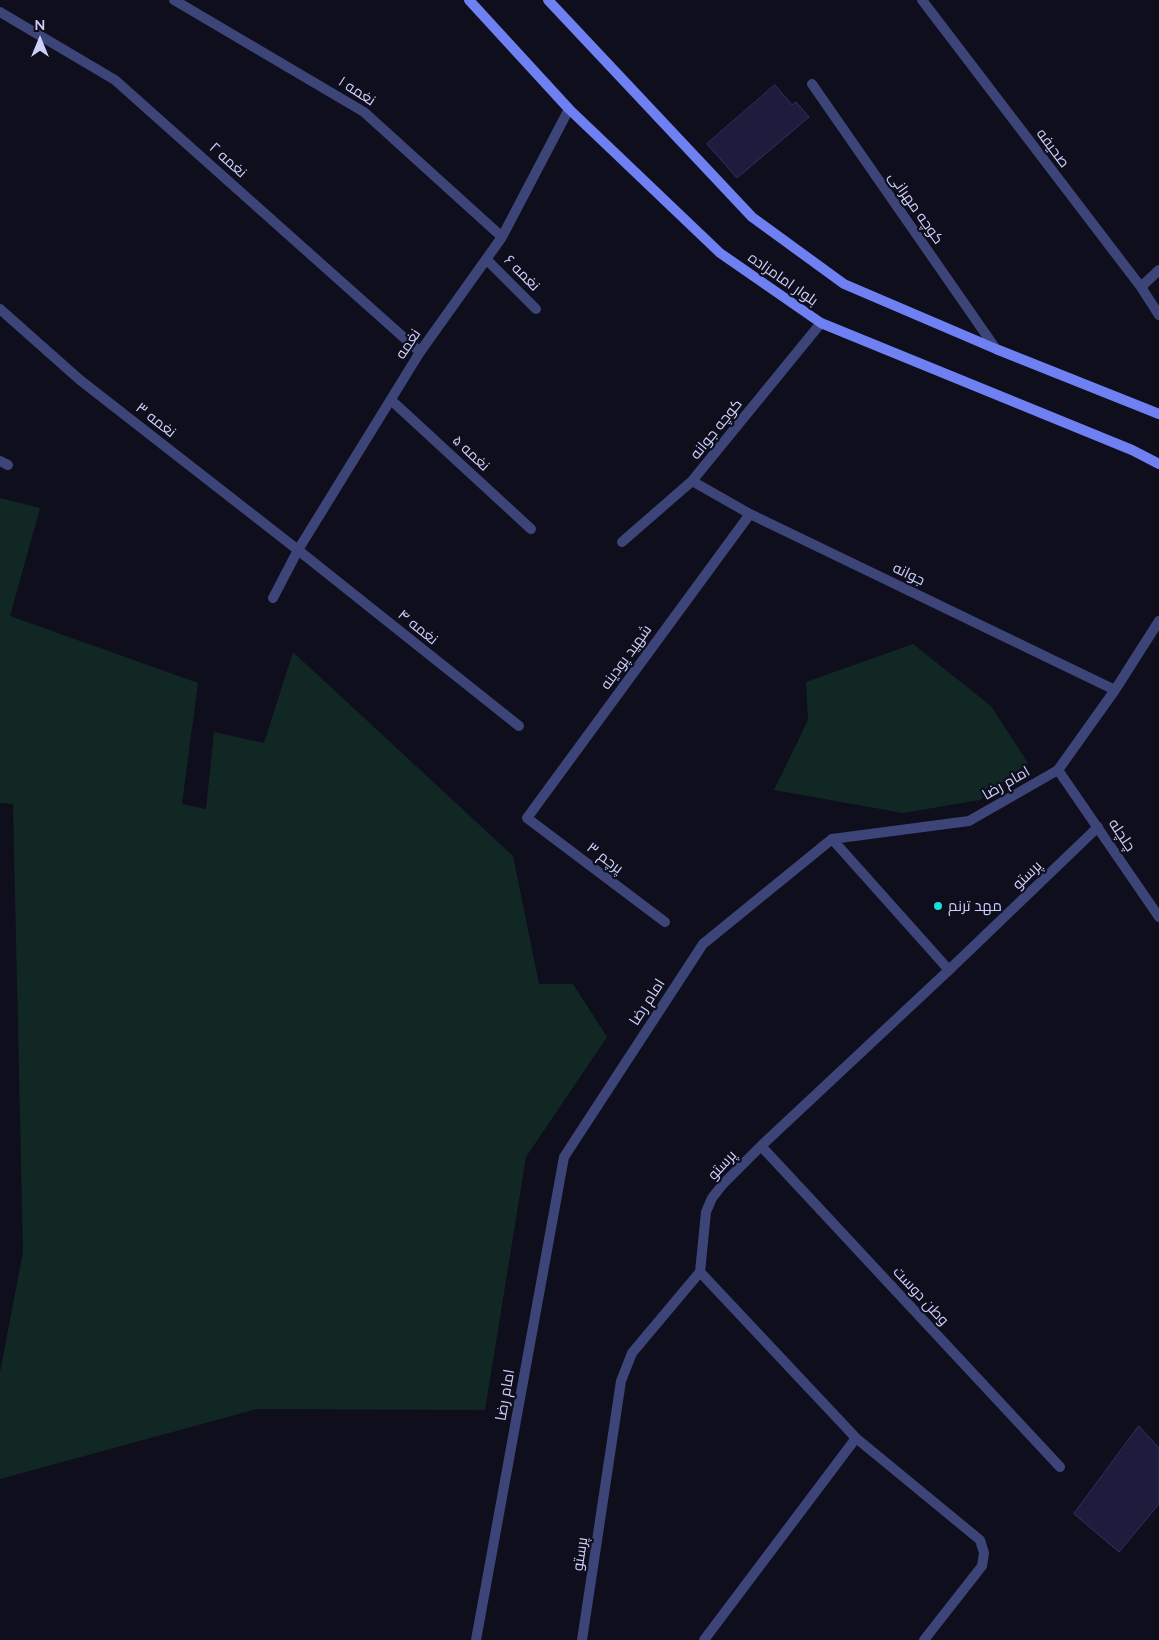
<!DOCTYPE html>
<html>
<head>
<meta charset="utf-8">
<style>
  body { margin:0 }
  #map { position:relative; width:1159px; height:1640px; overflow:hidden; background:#0e0e1d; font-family:Lato,sans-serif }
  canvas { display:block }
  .north { position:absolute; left:15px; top:15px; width:50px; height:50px; -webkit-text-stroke:4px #0e0e1d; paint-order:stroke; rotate:0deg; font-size:14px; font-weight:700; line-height:20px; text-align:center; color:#ced0fb }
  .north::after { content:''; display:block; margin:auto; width:18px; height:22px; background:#ced0fb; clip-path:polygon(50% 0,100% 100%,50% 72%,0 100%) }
</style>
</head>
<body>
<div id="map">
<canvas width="1159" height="1640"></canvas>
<div class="north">N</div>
</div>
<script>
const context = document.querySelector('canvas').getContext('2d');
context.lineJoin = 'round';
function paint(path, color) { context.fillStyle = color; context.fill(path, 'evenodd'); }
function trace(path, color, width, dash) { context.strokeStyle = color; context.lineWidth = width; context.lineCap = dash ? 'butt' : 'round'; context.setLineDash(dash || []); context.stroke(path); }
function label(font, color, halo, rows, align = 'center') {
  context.font = font + ' Lato,Cairo,sans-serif'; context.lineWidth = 4.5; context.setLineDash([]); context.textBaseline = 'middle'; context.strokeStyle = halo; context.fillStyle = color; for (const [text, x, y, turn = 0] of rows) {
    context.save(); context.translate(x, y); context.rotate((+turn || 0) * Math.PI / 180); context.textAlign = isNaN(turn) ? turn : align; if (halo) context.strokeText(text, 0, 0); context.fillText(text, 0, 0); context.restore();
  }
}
paint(new Path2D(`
  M 0,498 L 40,508 L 10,616 L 198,683 L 182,804 L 206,809 L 214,732 L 264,743 L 293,652 L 513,856 L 539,984 L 573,984 L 607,1037 L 526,1157 L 485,1410 L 257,1409 L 0,1479 L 0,1372 L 23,1252 L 13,804 L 0,803 Z
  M 913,644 L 991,706 L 1028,763 L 980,800 L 903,813 L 774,790 L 808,720 L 806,682 Z`), '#112723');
const building = new Path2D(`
  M 775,85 L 792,105 L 796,102 L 809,117 L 737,178 L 707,144 Z
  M 1139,1426 L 1159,1448 L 1159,1504 L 1119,1552 L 1074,1514 Z`);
paint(building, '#1d1c3d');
trace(building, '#323066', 1);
trace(new Path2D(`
  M 174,0 L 364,112 L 502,237
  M 922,0 L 1141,287 L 1159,315
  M 0,12 L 115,80 L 420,352
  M 812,84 L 996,349
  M 486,259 L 536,309
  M 1141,287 L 1159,270
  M 0,309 L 80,380 L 298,550 L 519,726
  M 391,400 L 531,529
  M 0,461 L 8,465
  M 692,481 L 750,514 L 1115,690
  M 622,542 L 692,481 L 821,323
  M 273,598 L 298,550 L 420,352 L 502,237 L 569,109
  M 1058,770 L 1159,917
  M 832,839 L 949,970
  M 665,922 L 527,818 L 750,514
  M 761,1146 L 1060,1467
  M 700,1272 L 856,1438 L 980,1540 L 984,1553 L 982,1566 L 924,1640
  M 476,1640 L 564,1157 L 703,944 L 832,839 L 969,821 L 1058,770 L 1115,690 L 1159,621
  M 582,1640 L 621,1381 L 632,1353 L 700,1272 L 706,1212 L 712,1198 L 723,1184 L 761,1146 L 949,970 L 1098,827
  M 704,1640 L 856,1438`), '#3d4478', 10);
trace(new Path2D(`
  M 469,0 L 569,109 L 720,253 L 821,323 L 1132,450 L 1159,464
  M 548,0 L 752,217 L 844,284 L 996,349 L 1159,414`), '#6e80f2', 10);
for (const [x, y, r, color] of [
  [938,906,5,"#14e1d5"]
]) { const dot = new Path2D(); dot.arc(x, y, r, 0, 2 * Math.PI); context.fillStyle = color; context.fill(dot); trace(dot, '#0e0e1d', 2); }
label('15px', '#ced0fb', '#0e0e1d', [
  ["نغمه ۱",357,91,33],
  ["صحیفه",1053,148,53],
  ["نغمه ۲",228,160,42],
  ["کوچه مهرانی",916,208,55],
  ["نغمه ۶",522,273,45],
  ["بلوار امامزاده",783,279,35],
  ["نغمه",408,344,-56],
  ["نغمه ۳",156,420,38],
  ["کوچه جوانه",716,429,-51],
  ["نغمه ۵",471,453,43],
  ["جوانه",909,574,26],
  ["نغمه ۴",418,627,39],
  ["شهید پودینه",626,657,-54],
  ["امام رضا",1006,783,-30],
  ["چلچله",1122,835,56],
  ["پرچم ۳",605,858,37],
  ["پرستو",1027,875,-44],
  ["امام رضا",647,1002,-57],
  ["پرستو",722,1165,-47],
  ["وطن دوست",921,1296,47],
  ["امام رضا",505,1395,-80],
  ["پرستو",580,1554,-81]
]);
label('15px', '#ced0fb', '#0e0e1d', [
  ["مهد ترنم",948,906]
], 'left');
</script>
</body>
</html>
